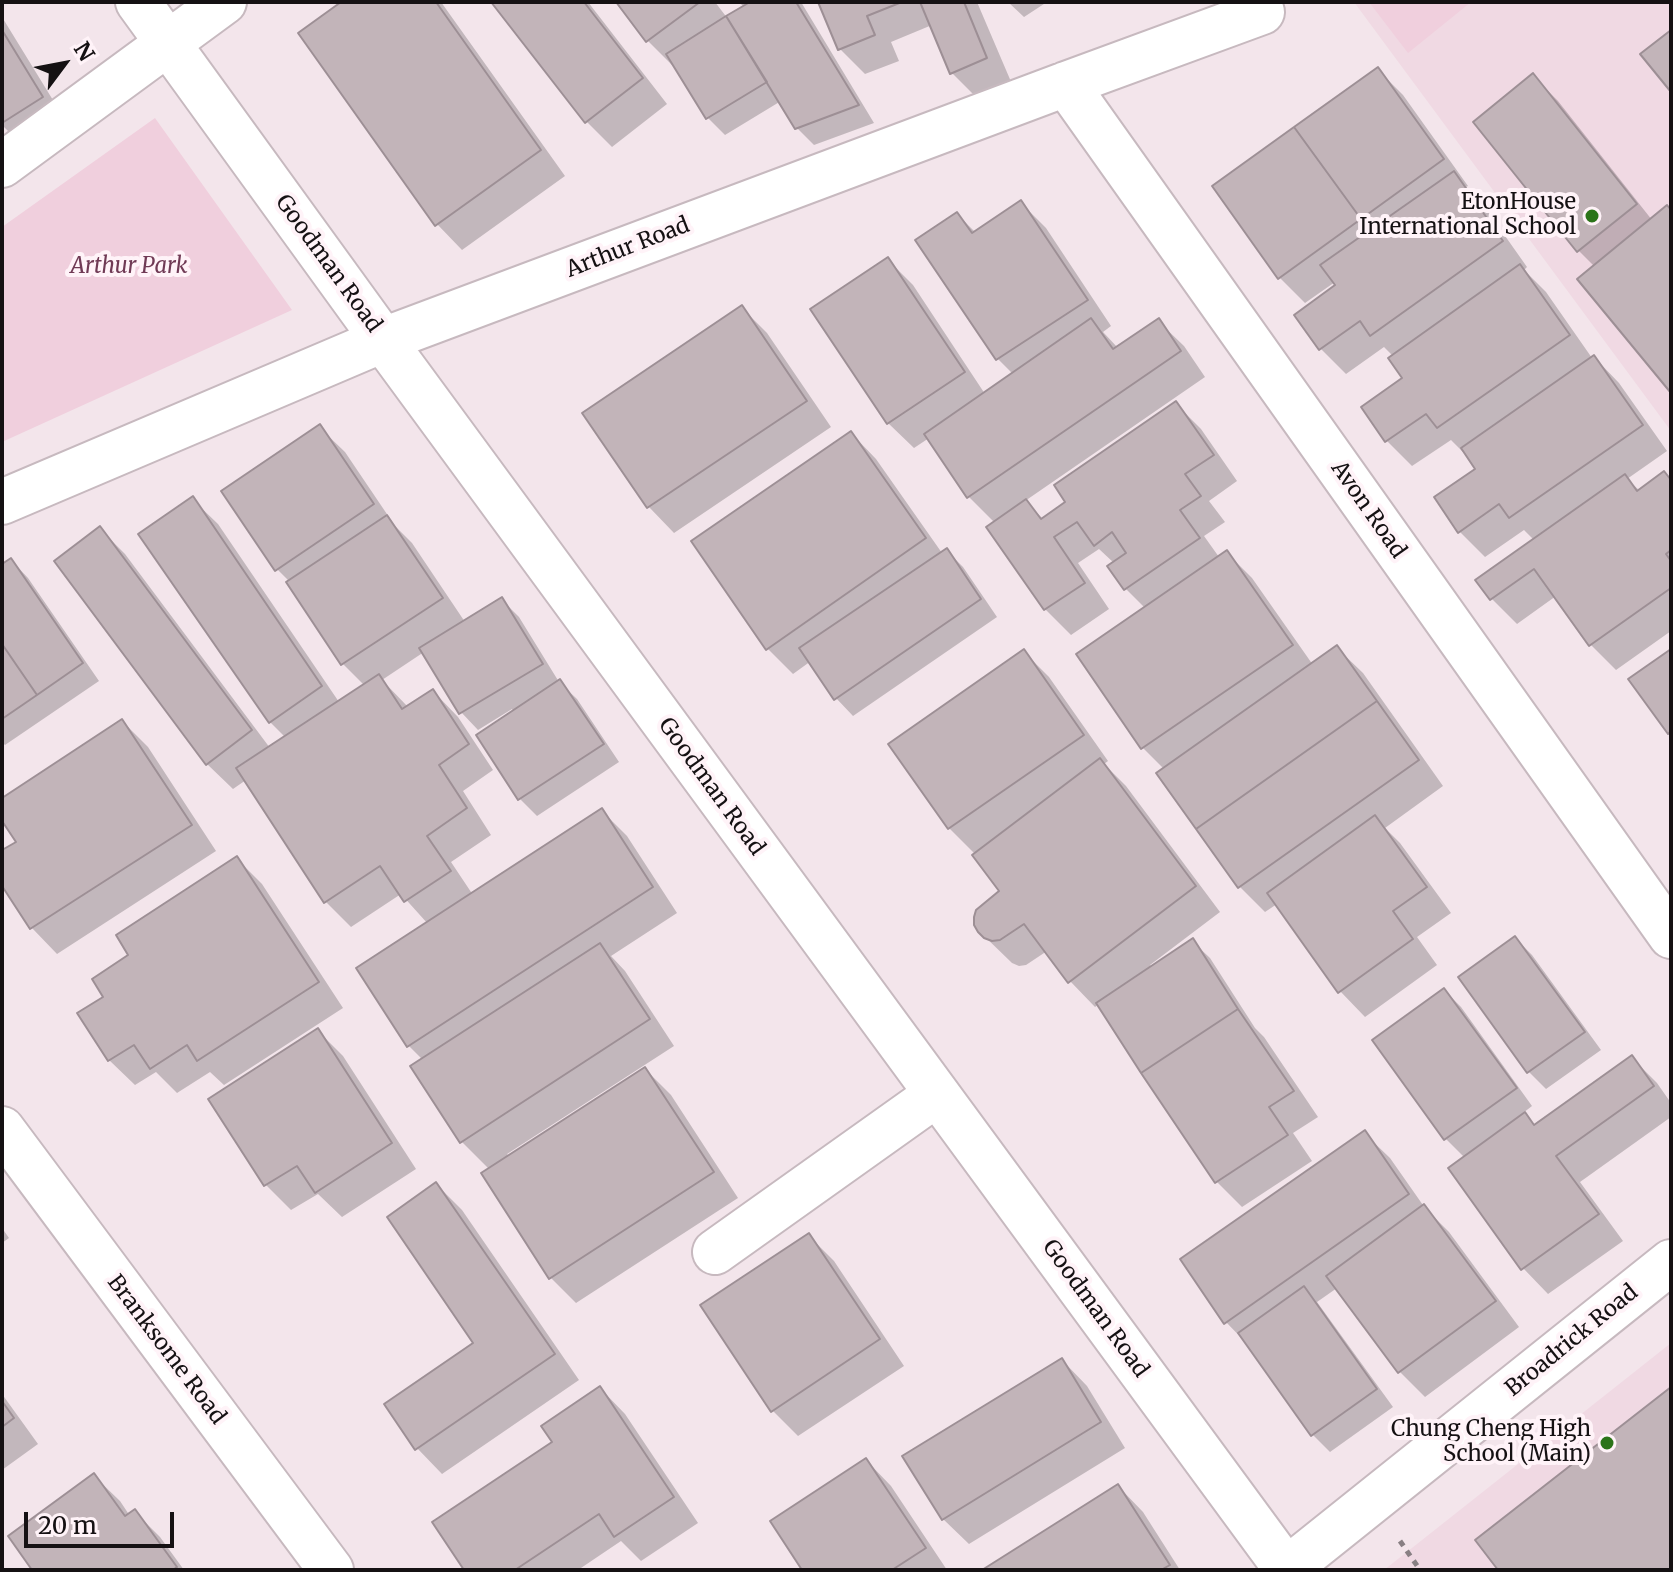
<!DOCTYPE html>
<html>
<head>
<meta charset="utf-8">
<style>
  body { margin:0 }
  #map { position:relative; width:1673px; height:1572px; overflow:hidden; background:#f3e5eb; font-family:Merriweather,serif }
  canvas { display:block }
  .frame { position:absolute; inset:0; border:4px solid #151113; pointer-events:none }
  .north { position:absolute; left:24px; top:24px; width:80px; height:80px; -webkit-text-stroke:6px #fff3f8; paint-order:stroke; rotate:58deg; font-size:22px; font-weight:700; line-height:32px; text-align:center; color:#151113 }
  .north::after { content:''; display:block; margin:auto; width:28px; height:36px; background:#151113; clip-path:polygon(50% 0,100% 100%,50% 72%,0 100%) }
  .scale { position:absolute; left:24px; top:1512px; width:150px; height:36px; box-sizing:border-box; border:4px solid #151113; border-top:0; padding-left:10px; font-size:24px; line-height:28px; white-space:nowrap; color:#151113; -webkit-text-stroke:6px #fff3f8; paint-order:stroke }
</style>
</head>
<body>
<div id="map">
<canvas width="1673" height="1572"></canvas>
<div class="frame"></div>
<div class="north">N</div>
<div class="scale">20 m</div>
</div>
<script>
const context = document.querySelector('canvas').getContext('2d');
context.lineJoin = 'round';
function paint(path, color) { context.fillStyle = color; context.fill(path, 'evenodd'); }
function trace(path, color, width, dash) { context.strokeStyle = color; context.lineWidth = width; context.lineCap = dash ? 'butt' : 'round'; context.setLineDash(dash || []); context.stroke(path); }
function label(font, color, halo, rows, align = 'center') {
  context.font = font + ' Merriweather,serif'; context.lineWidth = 8; context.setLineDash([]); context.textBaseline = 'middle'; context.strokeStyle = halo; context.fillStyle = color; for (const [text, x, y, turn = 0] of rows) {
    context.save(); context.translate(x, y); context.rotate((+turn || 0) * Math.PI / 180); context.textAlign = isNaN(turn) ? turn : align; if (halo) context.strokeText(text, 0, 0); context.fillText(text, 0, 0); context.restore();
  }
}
paint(new Path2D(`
  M 1354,2 L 1671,2 L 1671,431 Z
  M 1671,1343 L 1671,1570 L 1384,1570 L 1417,1544 Z`), '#f0d9e3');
paint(new Path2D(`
  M 1369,2 L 1471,2 L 1408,53 Z
  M 155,118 L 292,310 L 2,442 L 2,227 Z`), '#f0cfdd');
paint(new Path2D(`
  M 344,2 L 441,2 L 565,176 L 462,250 L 437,224 Z
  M 493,2 L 588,2 L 667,104 L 612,147 L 587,122 Z
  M 618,2 L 715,2 L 728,19 L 745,8 L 739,2 L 801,2 L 874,123 L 814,145 L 797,128 L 781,101 L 725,135 L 708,118 L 675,65 L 673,66 L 648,41 Z
  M 820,2 L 977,2 L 1012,84 L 977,98 L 952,73 L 932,25 L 891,42 L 899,61 L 865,74 L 840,49 Z
  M 1008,2 L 1047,2 L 1024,17 Z
  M 2,17 L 67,123 L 26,149 L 2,125 Z
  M 1377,69 L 1403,95 L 1468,186 L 1466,187 L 1479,199 L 1527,267 L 1524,270 L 1546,292 L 1592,358 L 1594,357 L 1619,383 L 1667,451 L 1627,479 L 1640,491 L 1671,480 L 1671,631 L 1616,670 L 1591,645 L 1556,596 L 1517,624 L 1492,599 L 1478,580 L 1534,540 L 1524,530 L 1485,557 L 1460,532 L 1436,498 L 1477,469 L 1465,451 L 1463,452 L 1451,440 L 1412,466 L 1387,441 L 1363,408 L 1405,379 L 1393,356 L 1384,347 L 1346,374 L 1320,348 L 1338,285 L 1335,282 L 1305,303 L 1280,278 L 1214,187 Z
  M 1533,76 L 1558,101 L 1652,220 L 1671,212 L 1671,390 L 1595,267 L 1579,251 L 1476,122 Z
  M 1021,203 L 1046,228 L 1111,326 L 1103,332 L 1118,348 L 1158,321 L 1184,346 L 1205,377 L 1025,501 L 1044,520 L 1068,503 L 1176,404 L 1201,429 L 1237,481 L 1209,501 L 1225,522 L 1204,536 L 1219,557 L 1226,552 L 1252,578 L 1313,665 L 1337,648 L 1363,673 L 1443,786 L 1385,828 L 1400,843 L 1451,913 L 1417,937 L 1437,965 L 1365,1017 L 1340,991 L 1277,904 L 1265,912 L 1240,887 L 1159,774 L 1165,770 L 1143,748 L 1078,654 L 1145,608 L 1126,589 L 1114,563 L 1099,549 L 1078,563 L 1109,609 L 1071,635 L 1045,609 L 995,523 L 969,497 L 929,438 L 914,448 L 888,423 L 888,260 L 913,285 L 985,394 L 1013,374 L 998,359 L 918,241 L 957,214 L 976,233 Z
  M 742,308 L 767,333 L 831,427 L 674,533 L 649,507 L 585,413 Z
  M 319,427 L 345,452 L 395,526 L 412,543 L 465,622 L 502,600 L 519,617 L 559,682 L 577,699 L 619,762 L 537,816 L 520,799 L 478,736 L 514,712 L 512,709 L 478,730 L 461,712 L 424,652 L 382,680 L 408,707 L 433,691 L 458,717 L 493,770 L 463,791 L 491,835 L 451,862 L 473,895 L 602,811 L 627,836 L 677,913 L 611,956 L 625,971 L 674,1046 L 507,1154 L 510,1157 L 645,1069 L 671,1095 L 738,1198 L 576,1303 L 551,1278 L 484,1174 L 490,1170 L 462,1142 L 423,1060 L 409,1046 L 428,924 L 401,894 L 351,927 L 326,902 L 246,780 L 233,789 L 207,764 L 57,561 L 100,529 L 125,554 L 270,748 L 286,738 L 270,722 L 192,499 L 218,524 L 339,702 L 365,686 L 343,664 L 290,582 L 277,569 Z
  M 851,433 L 876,459 L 942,553 L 946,550 L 963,567 L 997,617 L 853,716 L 836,698 L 811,661 L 793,674 L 767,648 Z
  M 11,560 L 28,578 L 99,681 L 5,745 L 2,742 L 2,567 Z
  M 1024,652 L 1049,677 L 1108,761 L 1104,764 L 1126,786 L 1220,912 L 1150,965 L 1152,968 L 1192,941 L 1210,958 L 1255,1028 L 1264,1037 L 1318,1117 L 1293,1133 L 1312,1161 L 1242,1207 L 1217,1182 L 1099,1004 L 1095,1007 L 1070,981 L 1047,951 L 1026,965 L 1019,966 L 1012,963 L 979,931 L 1001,891 L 976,855 L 949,828 L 891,745 Z
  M 122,721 L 148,747 L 216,851 L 57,954 L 32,928 L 2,882 L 2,853 L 19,842 L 2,817 L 2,800 Z
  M 237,859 L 262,884 L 343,1008 L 224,1085 L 210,1072 L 177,1093 L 156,1072 L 135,1085 L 109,1060 L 106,997 L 131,956 Z
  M 1515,938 L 1532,955 L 1601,1050 L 1546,1089 L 1529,1072 L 1461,977 Z
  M 1444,990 L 1461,1007 L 1532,1106 L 1523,1113 L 1536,1126 L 1632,1058 L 1657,1083 L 1671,1103 L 1671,1117 L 1580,1182 L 1623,1241 L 1548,1294 L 1523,1268 L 1465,1158 L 1446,1139 Z
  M 317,1030 L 343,1056 L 416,1169 L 342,1217 L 318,1194 L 291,1210 L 266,1185 L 211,1100 Z
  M 1364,1133 L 1390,1158 L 1425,1208 L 1449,1232 L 1519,1327 L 1425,1397 L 1400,1372 L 1337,1288 L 1317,1302 L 1393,1407 L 1330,1452 L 1312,1434 L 1250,1347 L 1226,1322 Z
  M 436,1184 L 462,1210 L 579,1380 L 442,1474 L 417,1448 L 476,1343 Z
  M 2,1228 L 9,1238 L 2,1243 Z
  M 809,1236 L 834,1261 L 904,1366 L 798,1436 L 773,1411 L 703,1306 Z
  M 1062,1360 L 1087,1386 L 1125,1448 L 969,1544 L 943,1519 Z
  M 600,1388 L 625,1414 L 698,1523 L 641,1561 L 621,1541 L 578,1570 L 466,1570 L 554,1442 Z
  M 2,1394 L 38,1444 L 2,1470 Z
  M 866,1460 L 891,1486 L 947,1570 L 805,1570 Z
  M 94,1476 L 120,1501 L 130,1516 L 135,1512 L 160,1537 L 184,1570 L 35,1570 Z
  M 1118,1486 L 1143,1512 L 1180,1570 L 986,1570 Z`), '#0003');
const building = new Path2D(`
  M 341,2 L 436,2 L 541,150 L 435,226 L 298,33 Z
  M 491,2 L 584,2 L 643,78 L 585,123 Z
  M 616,2 L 700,2 L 646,42 Z
  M 750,2 L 796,2 L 859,105 L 795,129 L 726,16 Z
  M 818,2 L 902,2 L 867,16 L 875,35 L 838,50 Z
  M 920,2 L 964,2 L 987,58 L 950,74 Z
  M 726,16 L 767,82 L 706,119 L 666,54 Z
  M 2,30 L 43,97 L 2,123 Z
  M 1671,30 L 1671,92 L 1640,54 Z
  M 1378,67 L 1444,159 L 1361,219 L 1294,127 Z
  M 1533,73 L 1637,204 L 1577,252 L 1473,122 Z
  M 1294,127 L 1361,219 L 1278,279 L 1212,186 Z
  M 1454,171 L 1503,241 L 1370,336 L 1360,321 L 1319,350 L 1294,315 L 1335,285 L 1320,265 Z
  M 1021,200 L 1088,300 L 996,360 L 915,240 L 957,212 L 972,233 Z
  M 1667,205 L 1671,210 L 1671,393 L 1577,279 Z
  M 888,257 L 965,372 L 887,424 L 810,309 Z
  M 1520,264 L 1570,335 L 1437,428 L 1426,414 L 1385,442 L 1361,407 L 1402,378 L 1388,358 Z
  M 742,305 L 807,401 L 647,508 L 582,413 Z
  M 1091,318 L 1113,349 L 1159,318 L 1181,351 L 967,498 L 924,434 Z
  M 1594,355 L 1643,425 L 1509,518 L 1499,504 L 1458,533 L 1434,497 L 1475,469 L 1461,448 Z
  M 1176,401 L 1214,455 L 1185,474 L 1201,496 L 1180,510 L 1200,538 L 1124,590 L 1107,566 L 1126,553 L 1112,532 L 1094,546 L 1077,522 L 1054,537 L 1085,583 L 1044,610 L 986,527 L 1026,499 L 1041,519 L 1065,502 L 1054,485 Z
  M 320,424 L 374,504 L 275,571 L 221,491 Z
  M 851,431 L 926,538 L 766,650 L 691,541 Z
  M 1664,471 L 1671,480 L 1671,550 L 1666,554 L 1671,561 L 1671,588 L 1589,646 L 1534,569 L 1490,600 L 1475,580 L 1625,474 L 1637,491 Z
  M 193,496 L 322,686 L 269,723 L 138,534 Z
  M 387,515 L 443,598 L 341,665 L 286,582 Z
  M 100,526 L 252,730 L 206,765 L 54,561 Z
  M 947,548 L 981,599 L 834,700 L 799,648 Z
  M 1227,550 L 1293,645 L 1141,749 L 1076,654 Z
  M 11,558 L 83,663 L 37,695 L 2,644 L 2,564 Z
  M 502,597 L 543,664 L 459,714 L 419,648 Z
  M 2,644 L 37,695 L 2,719 Z
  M 1337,645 L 1377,701 L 1196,829 L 1156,773 Z
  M 1024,649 L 1084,735 L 948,829 L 888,744 Z
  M 1671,649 L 1671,731 L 1668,734 L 1628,679 Z
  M 379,674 L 402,709 L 433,689 L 469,744 L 439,765 L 467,808 L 427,836 L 451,871 L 404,902 L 380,866 L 324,903 L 236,768 Z
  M 560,679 L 604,744 L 518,800 L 476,735 Z
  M 1377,701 L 1419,760 L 1238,888 L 1196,829 Z
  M 122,719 L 192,825 L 30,929 L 2,886 L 2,850 L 16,842 L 2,821 L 2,798 Z
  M 1100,758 L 1196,886 L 1068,983 L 1024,924 L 1000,940 L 992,941 L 984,938 L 978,932 L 974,925 L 974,917 L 976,910 L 999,891 L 972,855 Z
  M 602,808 L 653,887 L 407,1047 L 356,968 Z
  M 1375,815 L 1427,887 L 1393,911 L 1413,939 L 1338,993 L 1267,893 Z
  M 237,856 L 319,982 L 197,1061 L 187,1045 L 150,1069 L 134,1045 L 108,1061 L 77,1013 L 103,997 L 92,979 L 128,955 L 116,935 Z
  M 1515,936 L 1585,1032 L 1527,1073 L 1458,977 Z
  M 1193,938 L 1238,1009 L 1141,1073 L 1096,1003 Z
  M 600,943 L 650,1019 L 460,1143 L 410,1066 Z
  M 1444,988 L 1517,1088 L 1444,1140 L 1372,1040 Z
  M 1238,1009 L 1294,1091 L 1269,1107 L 1288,1135 L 1215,1183 L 1141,1073 Z
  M 318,1028 L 392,1143 L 315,1193 L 297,1166 L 264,1186 L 208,1099 Z
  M 1632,1055 L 1654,1086 L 1556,1156 L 1599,1214 L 1521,1270 L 1448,1168 L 1525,1112 L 1534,1125 Z
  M 645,1067 L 714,1172 L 549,1279 L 481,1173 Z
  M 1365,1130 L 1409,1194 L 1224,1324 L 1180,1259 Z
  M 436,1182 L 555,1354 L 415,1450 L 384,1404 L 473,1343 L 387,1217 Z
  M 1424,1204 L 1496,1301 L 1398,1373 L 1326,1276 Z
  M 809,1233 L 880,1339 L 771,1412 L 700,1305 Z
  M 1304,1286 L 1377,1389 L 1311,1436 L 1238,1333 Z
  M 1062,1358 L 1101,1422 L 942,1520 L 902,1456 Z
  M 600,1386 L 674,1497 L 614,1537 L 599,1514 L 515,1570 L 464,1570 L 432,1522 L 552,1442 L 541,1426 Z
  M 1671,1387 L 1671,1570 L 1498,1570 L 1475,1540 Z
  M 2,1401 L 14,1418 L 2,1427 Z
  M 866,1458 L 926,1548 L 892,1570 L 802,1570 L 770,1521 Z
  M 94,1473 L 125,1516 L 135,1509 L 177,1567 L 173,1570 L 32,1570 L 8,1536 Z
  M 1118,1484 L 1170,1565 L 1161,1570 L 982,1570 Z`);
paint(building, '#c2b4b9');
trace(building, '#9d8f95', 2);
const minor = new Path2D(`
  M 138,2 L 383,340 L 1287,1570
  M 1066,84 L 1671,936
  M 2,165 L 224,2
  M 2,502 L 383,340 L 1066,84 L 1262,12
  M 2,1129 L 331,1570
  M 715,1252 L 937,1094
  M 1286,1570 L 1671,1262`);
trace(minor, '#c7b9bf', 48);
trace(new Path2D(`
  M 1400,1541 L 1420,1570`), '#887f83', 5, [6, 6]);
trace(minor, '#fff', 44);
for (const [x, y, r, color] of [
  [1592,216,8,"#2b7419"],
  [1607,1443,8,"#2b7419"]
]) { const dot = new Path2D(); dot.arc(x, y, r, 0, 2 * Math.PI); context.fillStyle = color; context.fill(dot); trace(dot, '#fff3f8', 3); }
label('22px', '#151113', '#fff3f8', [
  ["EtonHouse",1576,203],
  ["International School",1576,228],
  ["Chung Cheng High",1591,1430],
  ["School (Main)",1591,1455]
], 'right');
label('22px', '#151113', '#fff3f8', [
  ["Arthur Road",628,248,-21],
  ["Goodman Road",328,264,54],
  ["Avon Road",1368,510,55],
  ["Goodman Road",711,787,54],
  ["Goodman Road",1095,1309,54],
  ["Broadrick Road",1572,1341,-39],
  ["Branksome Road",166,1350,53]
]);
label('italic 22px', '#703a55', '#fff3f8', [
  ["Arthur Park",129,267]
]);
</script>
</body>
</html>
